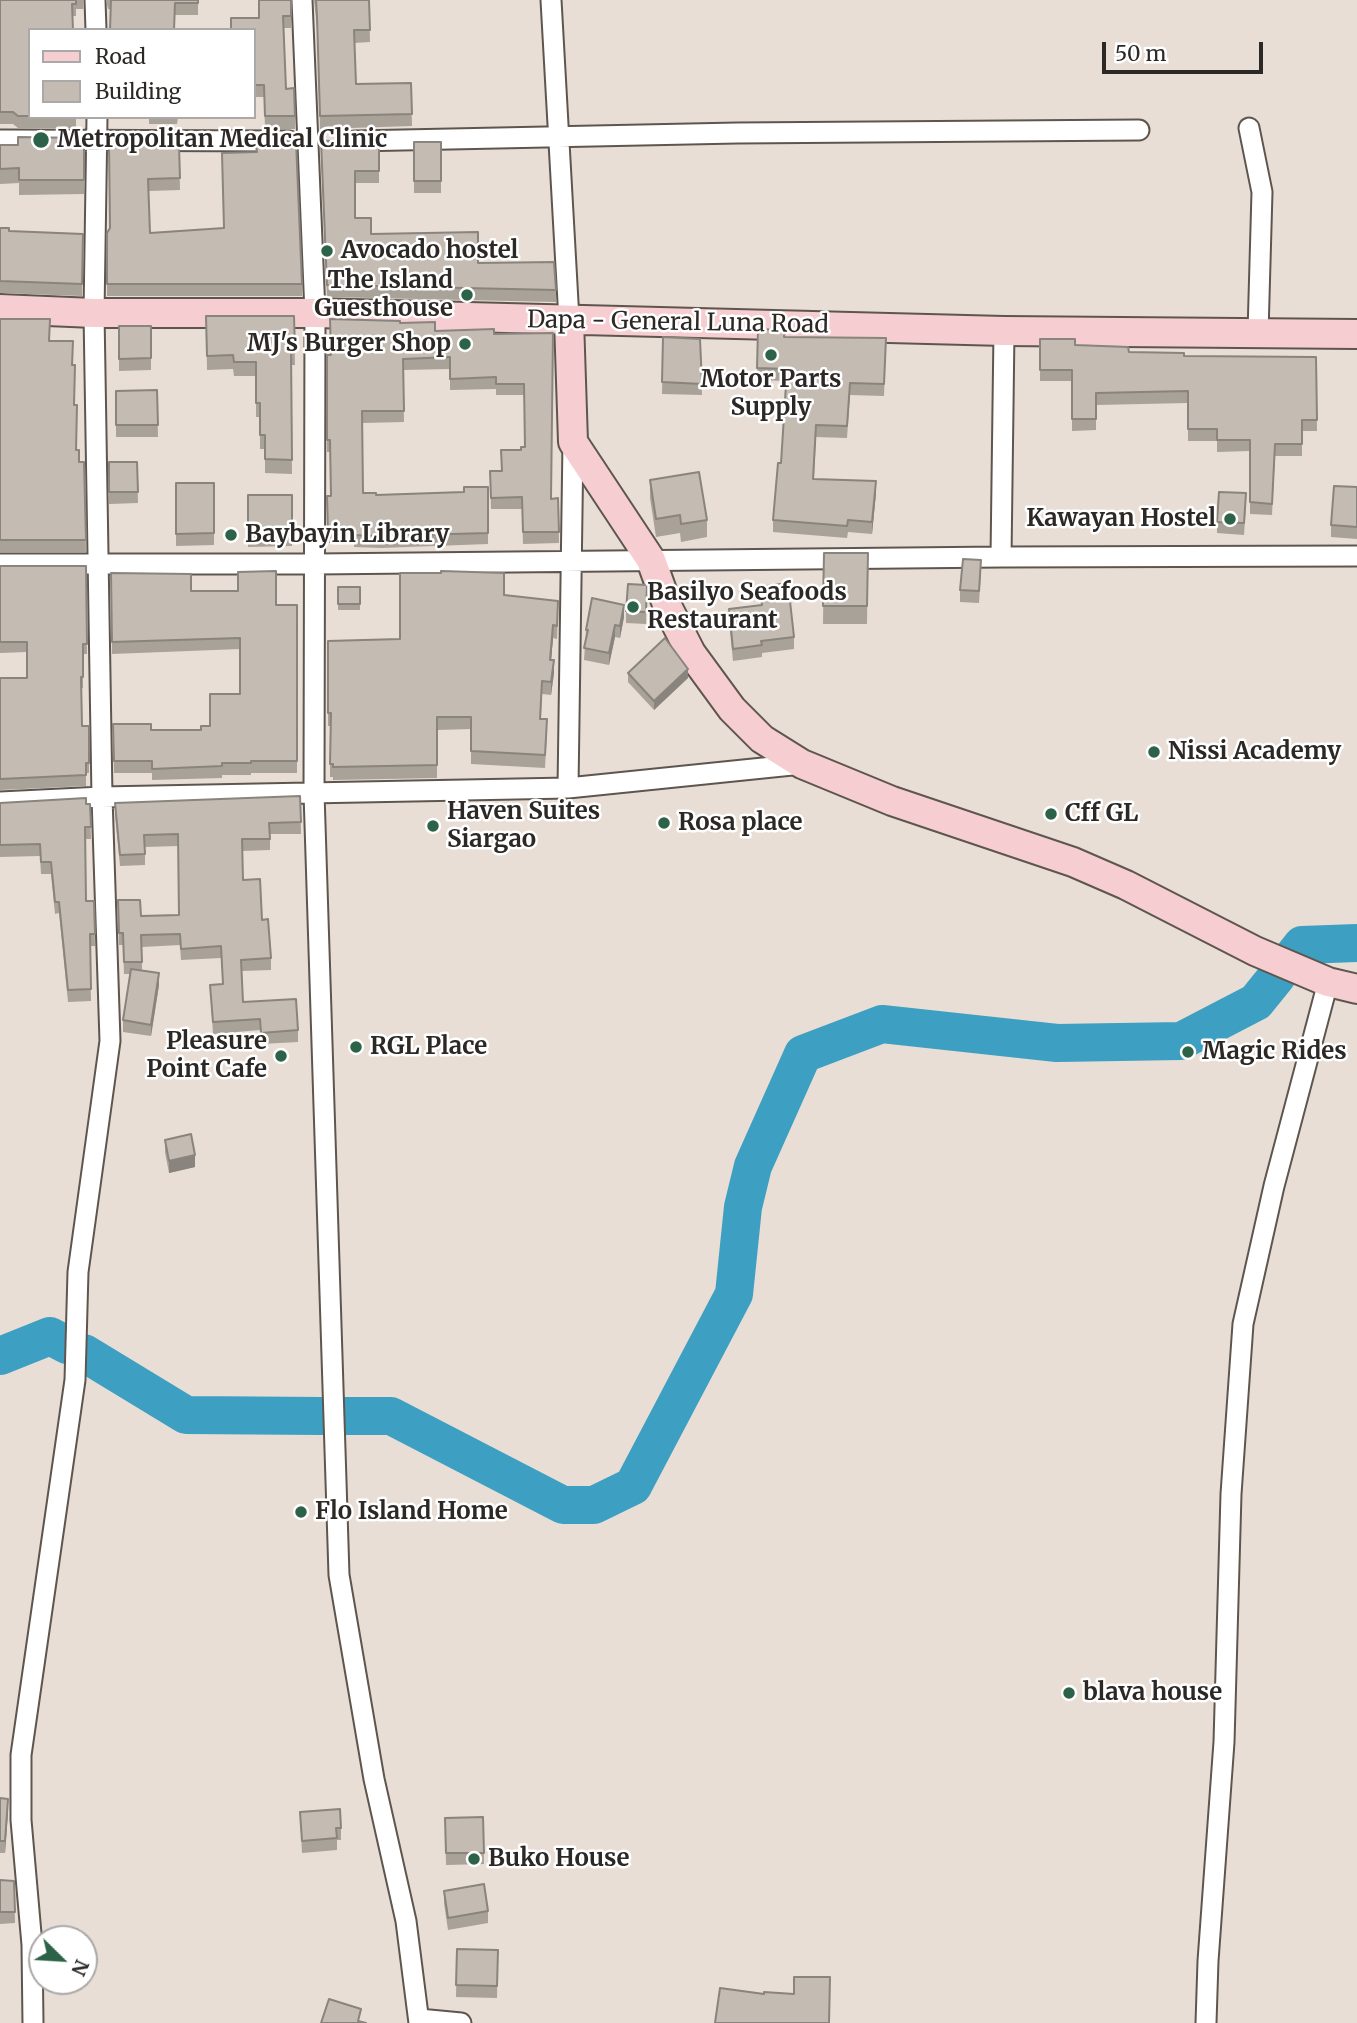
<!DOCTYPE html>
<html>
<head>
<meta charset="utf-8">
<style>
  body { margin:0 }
  #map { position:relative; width:1357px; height:2023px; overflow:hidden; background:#e8ded5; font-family:Merriweather,serif }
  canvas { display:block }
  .legend { position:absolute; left:28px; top:28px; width:228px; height:91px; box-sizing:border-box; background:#fff; border:2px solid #aba9a8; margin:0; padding:9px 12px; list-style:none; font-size:21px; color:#2c2825 }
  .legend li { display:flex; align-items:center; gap:14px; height:35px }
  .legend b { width:35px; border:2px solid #aba9a8 }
  .north { position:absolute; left:28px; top:1925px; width:70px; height:70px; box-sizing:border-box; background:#fff; border:2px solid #aba9a8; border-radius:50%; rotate:114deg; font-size:19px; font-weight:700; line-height:28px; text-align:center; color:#2c2825 }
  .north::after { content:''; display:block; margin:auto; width:24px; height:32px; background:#2c6248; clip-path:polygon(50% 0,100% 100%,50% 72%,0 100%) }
  .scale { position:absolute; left:1102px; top:42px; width:161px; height:32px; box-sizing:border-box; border:4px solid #2c2825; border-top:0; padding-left:9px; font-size:21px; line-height:24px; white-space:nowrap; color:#2c2825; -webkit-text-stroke:5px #fff; paint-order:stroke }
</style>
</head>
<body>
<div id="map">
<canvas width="1357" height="2023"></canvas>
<ul class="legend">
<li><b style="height:9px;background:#f6ced1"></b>Road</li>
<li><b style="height:19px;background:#c4bcb2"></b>Building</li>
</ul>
<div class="north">N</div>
<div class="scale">50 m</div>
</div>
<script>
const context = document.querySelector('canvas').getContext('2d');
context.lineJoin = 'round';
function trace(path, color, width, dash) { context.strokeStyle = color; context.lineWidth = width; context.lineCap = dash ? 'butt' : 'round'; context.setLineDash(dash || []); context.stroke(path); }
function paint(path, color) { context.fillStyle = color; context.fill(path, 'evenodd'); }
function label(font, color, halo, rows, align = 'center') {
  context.font = font + ' Merriweather,serif'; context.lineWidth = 5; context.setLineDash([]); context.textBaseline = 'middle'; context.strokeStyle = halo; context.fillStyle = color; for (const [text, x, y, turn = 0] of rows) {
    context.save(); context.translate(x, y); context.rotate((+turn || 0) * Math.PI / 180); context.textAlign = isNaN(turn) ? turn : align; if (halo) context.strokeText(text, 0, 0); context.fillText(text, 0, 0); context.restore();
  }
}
trace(new Path2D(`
  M 1291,959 L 1302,945 L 1357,943
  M 84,1353 L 186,1415 L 322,1416
  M 0,1356 L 50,1336 L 67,1345
  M 343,1416 L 391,1416 L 563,1505 L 594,1505 L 633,1486 L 734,1294 L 743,1207 L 753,1166 L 803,1054 L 882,1024 L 1057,1043 L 1181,1041 L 1256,1002 L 1277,976`), '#3d9fc2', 38);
const street = new Path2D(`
  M 95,0 L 96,30
  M 302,0 L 315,313 L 314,793 L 339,1575 L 374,1779 L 406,1921 L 419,2023
  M 551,0 L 569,320
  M 1249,128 L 1262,192 L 1258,333
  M 0,140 L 289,141
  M 355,141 L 737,133 L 1139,130
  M 1001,557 L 1004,331
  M 0,564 L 316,564 L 1001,557 L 1357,556
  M 568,788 L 573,442
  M 0,802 L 102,797 L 94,313 L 97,117
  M 419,2019 L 461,2023
  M 33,2023 L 32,1945 L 21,1820 L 21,1755 L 75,1380 L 78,1272 L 110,1041 L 102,797 L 568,788 L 802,764
  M 1206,2023 L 1208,1961 L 1224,1742 L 1231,1494 L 1243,1324 L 1274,1186 L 1328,982`);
const secondary = new Path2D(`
  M 0,309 L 94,313 L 315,313 L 1004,331 L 1357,334
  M 569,320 L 573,442 L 651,560 L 669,610 L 691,653 L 732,709 L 762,739 L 802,764 L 892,801 L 1073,862 L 1126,885 L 1255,951 L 1328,982 L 1357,989`);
trace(street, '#5e564e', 23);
trace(secondary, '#5e564e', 32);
trace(street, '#fff', 19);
trace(secondary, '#f6ced1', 28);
paint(new Path2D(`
  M 0,0 L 84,0 L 83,9 L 76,9 L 76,16 L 73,16 L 30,30 L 30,117 L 76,117 L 76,128 L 18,128 L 13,124 L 0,124 Z
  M 106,0 L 198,0 L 198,15 L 175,15 L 108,9 Z
  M 291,0 L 291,28 L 284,28 L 286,89 L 295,116 L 295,129 L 265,129 L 264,97 L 254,97 L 254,30 L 259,18 Z
  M 314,0 L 369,0 L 370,42 L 354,43 L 356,84 L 411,83 L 412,126 L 320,129 L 317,28 Z
  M 149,117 L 178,117 L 177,124 L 149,124 Z
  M 84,138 L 84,194 L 19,195 L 19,183 L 0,184 L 0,145 L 18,145 Z
  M 379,140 L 379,183 L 355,183 L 355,218 L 371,234 L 478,263 L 556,290 L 556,302 L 327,297 L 321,153 Z
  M 414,142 L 441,142 L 441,193 L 414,193 Z
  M 179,146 L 180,190 L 149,191 L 150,233 L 302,284 L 302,296 L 107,296 L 107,233 L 147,147 Z
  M 0,228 L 9,231 L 83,234 L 82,296 L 0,293 Z
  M 206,316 L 294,316 L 295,365 L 291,365 L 292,474 L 265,473 L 265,449 L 260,449 L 260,417 L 256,417 L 256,376 L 234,376 L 233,369 L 207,370 Z
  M 0,319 L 50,341 L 72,365 L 76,450 L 79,462 L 84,462 L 86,552 L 0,552 Z
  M 400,323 L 435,331 L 494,334 L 553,333 L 551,499 L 558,498 L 559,543 L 523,544 L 522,509 L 491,509 L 490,471 L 501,471 L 521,450 L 525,447 L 524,395 L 496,395 L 496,389 L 450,390 L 450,369 L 403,370 L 404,422 L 362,423 L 363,493 L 376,495 L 464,492 L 488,487 L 488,544 L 381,548 L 354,547 L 354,543 L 328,543 L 327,496 L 331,496 L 330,452 L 327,452 L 327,355 L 331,355 Z
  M 119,326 L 151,326 L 151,370 L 119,371 Z
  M 758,329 L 785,337 L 886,338 L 884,396 L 850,395 L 847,438 L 816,437 L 814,479 L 876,493 L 872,534 L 848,532 L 847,538 L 773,532 L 773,520 L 781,463 L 787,381 L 757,380 Z
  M 663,337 L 700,339 L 702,395 L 662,394 Z
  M 1040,339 L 1129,352 L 1184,356 L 1316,357 L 1317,431 L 1302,431 L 1302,456 L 1275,456 L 1272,515 L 1250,514 L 1250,451 L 1217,452 L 1217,441 L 1188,441 L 1188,403 L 1096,405 L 1096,430 L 1072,431 L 1072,381 L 1040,381 Z
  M 157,390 L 158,437 L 116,437 L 116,391 Z
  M 109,462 L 137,462 L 138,503 L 109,504 Z
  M 650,480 L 707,520 L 707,537 L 681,542 L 680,533 L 656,537 L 650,498 Z
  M 176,483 L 214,483 L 214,545 L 176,546 Z
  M 1357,487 L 1357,539 L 1331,537 L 1331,525 Z
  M 248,495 L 292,495 L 292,546 L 248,547 Z
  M 1246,505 L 1244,535 L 1217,533 L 1217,522 Z
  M 824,553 L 868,553 L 867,624 L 823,624 Z
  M 0,566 L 86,566 L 87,654 L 83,654 L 83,688 L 81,688 L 82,726 L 89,726 L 89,773 L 86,773 L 86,786 L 0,790 L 0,678 L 27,678 L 27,652 L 0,653 Z
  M 981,572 L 979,603 L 960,602 L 960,590 Z
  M 111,573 L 191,591 L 276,605 L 297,605 L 297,773 L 251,773 L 251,775 L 222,775 L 222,778 L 152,780 L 152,773 L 114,773 L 113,724 L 151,730 L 201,730 L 210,726 L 240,694 L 240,649 L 112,654 Z
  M 647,585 L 646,624 L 626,623 L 626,611 Z
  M 338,587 L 360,587 L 360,610 L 338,610 Z
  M 760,587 L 794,637 L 794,649 L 762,653 L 762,657 L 733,661 L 729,621 L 729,609 L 761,605 Z
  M 504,595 L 558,614 L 557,639 L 553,638 L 551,660 L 554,673 L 551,695 L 542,694 L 541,719 L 547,732 L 545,768 L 471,764 L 471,729 L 437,730 L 437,778 L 333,780 L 333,777 L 330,777 L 330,726 L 328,726 L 328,641 L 400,639 Z
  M 624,617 L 620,638 L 615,637 L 609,665 L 584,660 L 586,630 Z
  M 628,673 L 688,678 L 654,710 L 628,682 Z
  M 300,796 L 301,834 L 270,834 L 270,850 L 242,851 L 243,880 L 262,920 L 271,958 L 271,970 L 242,971 L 243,1002 L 298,1030 L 298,1042 L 261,1044 L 260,1030 L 213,1034 L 210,985 L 223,984 L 221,958 L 181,960 L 180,945 L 142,947 L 142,971 L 159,985 L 151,1036 L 123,1032 L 123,1020 L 130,974 L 124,974 L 123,945 L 119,945 L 118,900 L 141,916 L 179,915 L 178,846 L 145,847 L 145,865 L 120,866 L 115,815 L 115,803 Z
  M 0,803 L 90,804 L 91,839 L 85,839 L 86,901 L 94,901 L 95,946 L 90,946 L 91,1001 L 68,1002 L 59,913 L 55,914 L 51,874 L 41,874 L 40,856 L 0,857 Z
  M 165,1140 L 195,1167 L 169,1173 L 165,1152 Z
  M 0,1798 L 8,1811 L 5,1853 L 0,1853 Z
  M 300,1812 L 341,1828 L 341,1840 L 337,1840 L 337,1850 L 302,1853 Z
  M 483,1817 L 484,1864 L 446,1865 L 445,1818 Z
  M 0,1880 L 14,1881 L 15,1923 L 0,1924 Z
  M 444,1891 L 488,1911 L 488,1923 L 448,1930 L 444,1903 Z
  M 457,1949 L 498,1950 L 497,1998 L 456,1997 Z`), '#a9a299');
paint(new Path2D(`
  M 876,481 L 876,493 L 872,534 L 872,522 Z
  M 624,605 L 624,617 L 620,638 L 620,626 Z
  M 553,625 L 553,638 L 550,673 L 550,660 Z
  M 615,625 L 615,637 L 609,665 L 609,653 Z
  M 554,660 L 554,673 L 551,695 L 551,682 Z
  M 688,669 L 688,678 L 654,710 L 654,701 Z
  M 159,973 L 159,985 L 151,1036 L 151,1025 Z
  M 195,1155 L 195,1167 L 169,1173 L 169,1161 Z
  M 8,1799 L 8,1811 L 5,1853 L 5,1841 Z`), '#89847d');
const building = new Path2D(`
  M 0,0 L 76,0 L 76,4 L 72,4 L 73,30 L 30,30 L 30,116 L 18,116 L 13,112 L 0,112 Z
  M 111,0 L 198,0 L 198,3 L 175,3 L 174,30 L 110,30 Z
  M 259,0 L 291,0 L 291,16 L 283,16 L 286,89 L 294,88 L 295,116 L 265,116 L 264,85 L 254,85 L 254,30 L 231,30 L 231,18 L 259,18 Z
  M 316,0 L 369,0 L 370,30 L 354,30 L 356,84 L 411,83 L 412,114 L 320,116 L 317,16 Z
  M 18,137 L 84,138 L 84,180 L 19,180 L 19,168 L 0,169 L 0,145 L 18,145 Z
  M 266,140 L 296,141 L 302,284 L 107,284 L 107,233 L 110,228 L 109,144 L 147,143 L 147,147 L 179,146 L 180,178 L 148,179 L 150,233 L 224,228 L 222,153 L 257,152 L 256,146 L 266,146 Z
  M 379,140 L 379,171 L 355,171 L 355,218 L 371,218 L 371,234 L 478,232 L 478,263 L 554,262 L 556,290 L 327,285 L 321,141 Z
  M 414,142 L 441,142 L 441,181 L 414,181 Z
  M 0,228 L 9,228 L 9,231 L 83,234 L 82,284 L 0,281 Z
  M 206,316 L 294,316 L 295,351 L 291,351 L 292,460 L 265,459 L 265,435 L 260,435 L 260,403 L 256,403 L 256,362 L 234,362 L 233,355 L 207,356 Z
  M 0,319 L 50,319 L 49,341 L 73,341 L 72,365 L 75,365 L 74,405 L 77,405 L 76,450 L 79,450 L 79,462 L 84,462 L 86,540 L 0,540 Z
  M 330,319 L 400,321 L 400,323 L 435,322 L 435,331 L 494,329 L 494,334 L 553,333 L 551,499 L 558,498 L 559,532 L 523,532 L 522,497 L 491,498 L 490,471 L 502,471 L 501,450 L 521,450 L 521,447 L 525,447 L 524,384 L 496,384 L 496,377 L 450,379 L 450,357 L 403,359 L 404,411 L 362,411 L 363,493 L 376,493 L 376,495 L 464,492 L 464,487 L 488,487 L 488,533 L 381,536 L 354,535 L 354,532 L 328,532 L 327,496 L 331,496 L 330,440 L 327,440 L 327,355 L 331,355 Z
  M 119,326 L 151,326 L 151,358 L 119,359 Z
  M 758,329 L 785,330 L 784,337 L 886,338 L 884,384 L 850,383 L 847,426 L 816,425 L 813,479 L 876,481 L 872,522 L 848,520 L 847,526 L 773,520 L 778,463 L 781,463 L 787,369 L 757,368 Z
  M 663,337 L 700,339 L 702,384 L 662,382 Z
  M 1040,339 L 1075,339 L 1075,345 L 1128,347 L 1129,352 L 1184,353 L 1184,356 L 1316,357 L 1317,420 L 1302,420 L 1302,444 L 1275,444 L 1272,504 L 1250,502 L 1250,440 L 1217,440 L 1217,429 L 1188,429 L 1188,391 L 1096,393 L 1096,419 L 1072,419 L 1072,370 L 1040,370 Z
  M 157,390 L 158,425 L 116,425 L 116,391 Z
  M 109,462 L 137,462 L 138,492 L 109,492 Z
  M 699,472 L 707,520 L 681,524 L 680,515 L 656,519 L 650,480 Z
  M 176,483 L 214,483 L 214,533 L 176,534 Z
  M 1334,486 L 1357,487 L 1357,527 L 1331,525 Z
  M 1219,492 L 1246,493 L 1244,523 L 1217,522 Z
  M 248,495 L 292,495 L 292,535 L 248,535 Z
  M 824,553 L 868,553 L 867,606 L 823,606 Z
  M 963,559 L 981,560 L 979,591 L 960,590 Z
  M 0,566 L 86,566 L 87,644 L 83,644 L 83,677 L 81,677 L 82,726 L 89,726 L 89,763 L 86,763 L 86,775 L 0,779 L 0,678 L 27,678 L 27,642 L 0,642 Z
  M 276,571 L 276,605 L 297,605 L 297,761 L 251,761 L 251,763 L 222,763 L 222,766 L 152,769 L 152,761 L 114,761 L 113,724 L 151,724 L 151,730 L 201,730 L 201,726 L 210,726 L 210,694 L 240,694 L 240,638 L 112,642 L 111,573 L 191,574 L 191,591 L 238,591 L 238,572 Z
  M 441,571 L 504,573 L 504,595 L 558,601 L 557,626 L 553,625 L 550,660 L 554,660 L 551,682 L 542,681 L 540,719 L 547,719 L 545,755 L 471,751 L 471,717 L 437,717 L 437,765 L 333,767 L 333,764 L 330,764 L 331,713 L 328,713 L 328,641 L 400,639 L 400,573 L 441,573 Z
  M 788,583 L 794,637 L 761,641 L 762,645 L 733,649 L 729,609 L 762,605 L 760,587 Z
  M 628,584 L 647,585 L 646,612 L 626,611 Z
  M 338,587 L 360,587 L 360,604 L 338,604 Z
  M 592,598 L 624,605 L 620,626 L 615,625 L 609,653 L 584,648 L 588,630 L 586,630 Z
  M 665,638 L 688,669 L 654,701 L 628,673 Z
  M 300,796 L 301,822 L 269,823 L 270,839 L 242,839 L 243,880 L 260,879 L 262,920 L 268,919 L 271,958 L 241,960 L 243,1002 L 296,999 L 298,1030 L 261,1033 L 260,1019 L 213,1022 L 210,985 L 223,984 L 221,946 L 181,949 L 180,934 L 141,935 L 142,962 L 124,962 L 123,933 L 119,933 L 118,900 L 140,900 L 141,916 L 179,915 L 178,834 L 144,835 L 145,854 L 120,855 L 115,803 Z
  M 86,798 L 86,804 L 90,804 L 91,827 L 85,827 L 86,901 L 94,901 L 95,934 L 90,934 L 91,989 L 68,990 L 59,902 L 55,902 L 51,862 L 41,862 L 40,844 L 0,845 L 0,803 Z
  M 131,969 L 159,973 L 151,1025 L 123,1020 Z
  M 191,1134 L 195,1155 L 169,1161 L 165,1140 Z
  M 0,1798 L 8,1799 L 5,1841 L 0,1841 Z
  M 340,1809 L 341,1828 L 336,1828 L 337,1838 L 302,1841 L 300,1812 Z
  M 483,1817 L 484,1853 L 446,1853 L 445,1818 Z
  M 0,1880 L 14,1881 L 15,1912 L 0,1912 Z
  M 484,1884 L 488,1911 L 448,1918 L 444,1891 Z
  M 457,1949 L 498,1950 L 497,1986 L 456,1985 Z
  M 794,1977 L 830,1977 L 829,2023 L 715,2023 L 720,1988 L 764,1994 L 764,1992 L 794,1994 Z
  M 329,1999 L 361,2009 L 358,2021 L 366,2023 L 321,2023 Z`);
paint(building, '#c4bcb2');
trace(building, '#89847d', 2);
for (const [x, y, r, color] of [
  [41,140,9,"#2c6248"],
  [327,251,7,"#2c6248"],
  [467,295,7,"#2c6248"],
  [465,344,7,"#2c6248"],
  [771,355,7,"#2c6248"],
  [1230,519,7,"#2c6248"],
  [231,535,7,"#2c6248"],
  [633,607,7,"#2c6248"],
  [1154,752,7,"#2c6248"],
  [1051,814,7,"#2c6248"],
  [664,823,7,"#2c6248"],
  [433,826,7,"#2c6248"],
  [356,1047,7,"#2c6248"],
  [1188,1052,7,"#2c6248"],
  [281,1056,7,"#2c6248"],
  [301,1512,7,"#2c6248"],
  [1069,1693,7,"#2c6248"],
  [474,1859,7,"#2c6248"]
]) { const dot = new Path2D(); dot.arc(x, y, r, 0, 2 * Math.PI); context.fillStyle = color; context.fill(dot); trace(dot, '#fff', 2.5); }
label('bold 24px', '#2c2825', '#fff', [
  ["Metropolitan Medical Clinic",57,140],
  ["Avocado hostel",341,251],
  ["The Island",453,281,"right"],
  ["Guesthouse",453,309,"right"],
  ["MJ's Burger Shop",451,344,"right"],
  ["Motor Parts",771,380,"center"],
  ["Supply",771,408,"center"],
  ["Kawayan Hostel",1216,519,"right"],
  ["Baybayin Library",245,535],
  ["Basilyo Seafoods",647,593],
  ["Restaurant",647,621],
  ["Nissi Academy",1168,752],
  ["Haven Suites",447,812],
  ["Siargao",447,840],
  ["Cff GL",1065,814],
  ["Rosa place",678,823],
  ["Pleasure",267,1042,"right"],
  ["Point Cafe",267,1070,"right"],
  ["RGL Place",370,1047],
  ["Magic Rides",1202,1052],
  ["Flo Island Home",315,1512],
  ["blava house",1083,1693],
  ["Buko House",488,1859]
], 'left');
label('24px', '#2c2825', '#fff', [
  ["Dapa - General Luna Road",678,323,1]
]);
</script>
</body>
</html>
